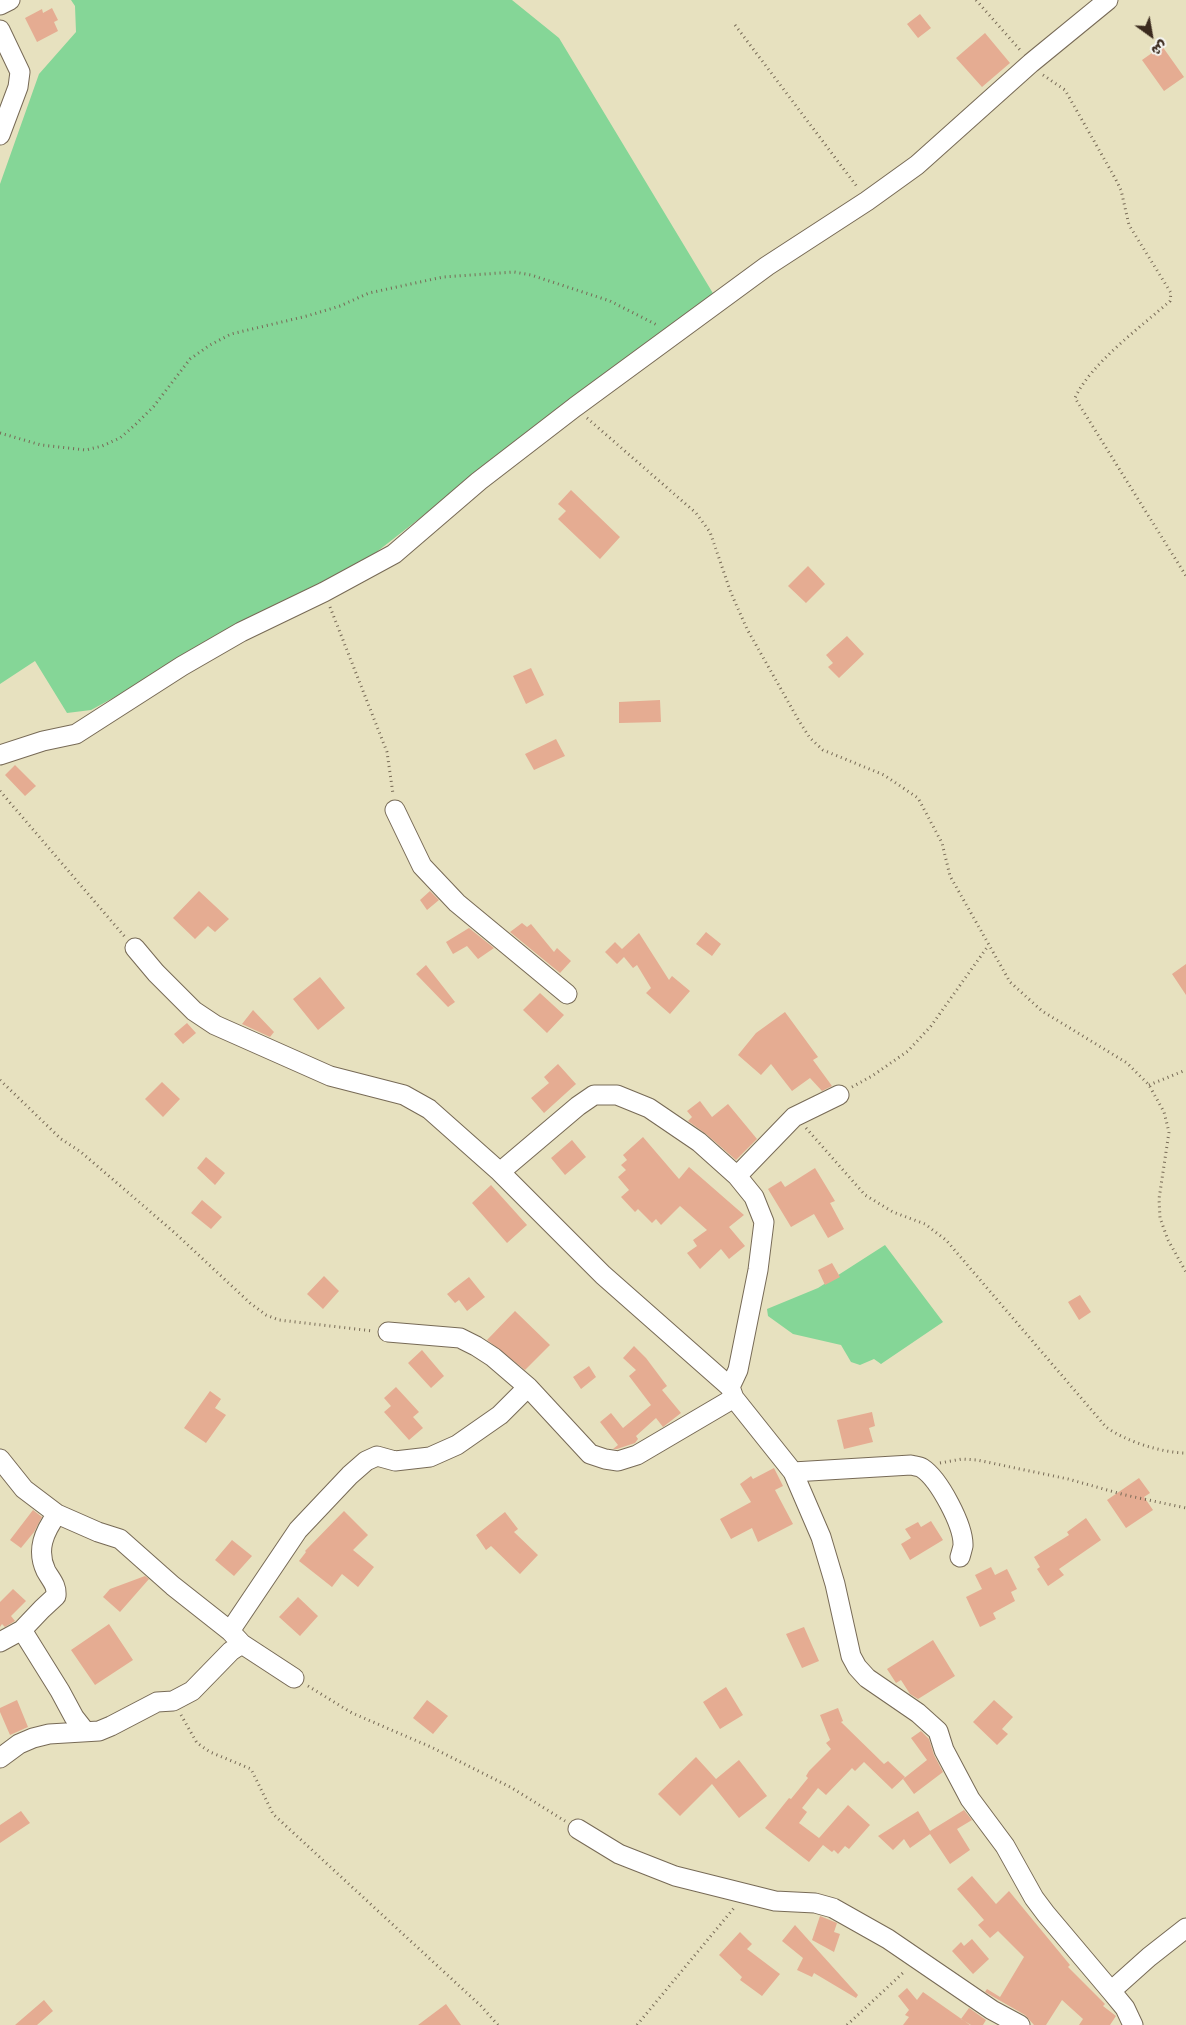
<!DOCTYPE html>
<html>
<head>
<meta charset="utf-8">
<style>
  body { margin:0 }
  #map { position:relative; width:1186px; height:2025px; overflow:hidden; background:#e7e1bf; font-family:"Comic Neue","Playpen Sans Arabic",sans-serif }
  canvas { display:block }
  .north { position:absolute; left:1126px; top:10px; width:50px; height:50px; -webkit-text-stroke:4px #f6f6f2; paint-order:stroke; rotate:148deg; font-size:14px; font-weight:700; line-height:20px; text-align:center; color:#3b2a1e }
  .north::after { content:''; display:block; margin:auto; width:18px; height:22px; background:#3b2a1e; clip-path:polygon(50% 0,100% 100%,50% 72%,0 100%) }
</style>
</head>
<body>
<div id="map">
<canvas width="1186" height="2025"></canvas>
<div class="north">ش</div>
</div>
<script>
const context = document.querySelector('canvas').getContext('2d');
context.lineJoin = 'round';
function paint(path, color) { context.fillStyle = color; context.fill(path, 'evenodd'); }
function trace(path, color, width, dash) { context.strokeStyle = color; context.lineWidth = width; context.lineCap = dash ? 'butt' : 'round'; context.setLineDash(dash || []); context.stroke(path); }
paint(new Path2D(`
  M 71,0 L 512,0 L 559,38 L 714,295 L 584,390 L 365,561 L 91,710 L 67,713 L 35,661 L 0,684 L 0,184 L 39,74 L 76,32 L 75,6 Z
  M 885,1245 L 943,1322 L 881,1364 L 874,1359 L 860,1365 L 851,1362 L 841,1345 L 793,1334 L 768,1316 L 767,1309 L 818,1288 Z`), '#85d697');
paint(new Path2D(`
  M 52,8 L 58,20 L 54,22 L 58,31 L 37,42 L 25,18 L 42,9 L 43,13 Z
  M 920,14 L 931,28 L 918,38 L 907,24 Z
  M 985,33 L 1010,63 L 982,87 L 956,58 Z
  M 1162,46 L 1184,77 L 1164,91 L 1142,60 Z
  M 571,490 L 620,537 L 600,559 L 558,519 L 566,511 L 558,504 Z
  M 808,566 L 825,584 L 806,603 L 788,586 Z
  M 847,636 L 864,654 L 839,678 L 828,667 L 833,663 L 826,655 Z
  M 531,668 L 544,695 L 526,704 L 513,676 Z
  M 660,700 L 661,722 L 619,723 L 619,702 Z
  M 556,739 L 565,756 L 534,770 L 525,754 Z
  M 15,765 L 36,786 L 25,796 L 5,775 Z
  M 199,891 L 229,919 L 215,932 L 208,926 L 195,939 L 173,918 Z
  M 430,891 L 439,900 L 427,910 L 420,900 Z
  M 522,923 L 527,927 L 531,924 L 554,952 L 557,948 L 571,961 L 560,973 L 510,932 Z
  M 469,928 L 494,948 L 478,959 L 467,946 L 453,954 L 446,942 Z
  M 706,932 L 721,944 L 712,956 L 696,944 Z
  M 639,933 L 669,980 L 672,976 L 690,991 L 670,1014 L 646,993 L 651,988 L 637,965 L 633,968 L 624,957 L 617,964 L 605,952 L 615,942 L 622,949 Z
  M 1186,964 L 1186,995 L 1172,974 Z
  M 426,965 L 455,1002 L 448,1007 L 416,974 Z
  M 320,977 L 345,1008 L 318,1030 L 293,999 Z
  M 540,993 L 564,1015 L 547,1033 L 523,1010 Z
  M 253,1010 L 274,1032 L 270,1037 L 242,1024 Z
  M 785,1012 L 818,1057 L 813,1060 L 832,1086 L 822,1091 L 810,1078 L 792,1091 L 771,1064 L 761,1075 L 738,1055 L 756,1033 Z
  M 187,1023 L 196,1033 L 183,1044 L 174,1034 Z
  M 558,1064 L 576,1084 L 544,1113 L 531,1098 L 549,1083 L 544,1077 Z
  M 162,1082 L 180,1099 L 163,1117 L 145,1099 Z
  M 700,1101 L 712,1117 L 728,1104 L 757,1139 L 736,1160 L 706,1134 L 688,1121 L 692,1117 L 687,1111 Z
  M 643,1137 L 679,1179 L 689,1167 L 744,1215 L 729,1227 L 745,1246 L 729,1259 L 721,1249 L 700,1269 L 687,1253 L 697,1246 L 693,1240 L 707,1230 L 680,1206 L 661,1225 L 656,1219 L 652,1223 L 638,1209 L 635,1212 L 621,1197 L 629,1190 L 618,1177 L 626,1170 L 621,1165 L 627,1160 L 623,1155 Z
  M 572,1140 L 586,1157 L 565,1175 L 551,1158 Z
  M 206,1157 L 225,1173 L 215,1185 L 197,1168 Z
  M 815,1168 L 835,1201 L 830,1203 L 844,1229 L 828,1238 L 814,1214 L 791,1227 L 768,1189 L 781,1181 L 785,1187 Z
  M 491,1185 L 527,1225 L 507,1243 L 472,1203 Z
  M 202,1200 L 222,1217 L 211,1229 L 191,1213 Z
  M 832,1263 L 840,1277 L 825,1285 L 818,1270 Z
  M 324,1276 L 339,1291 L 323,1309 L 307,1294 Z
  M 469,1277 L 485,1297 L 467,1311 L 459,1300 L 455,1303 L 447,1294 Z
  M 1080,1295 L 1091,1312 L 1079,1320 L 1068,1302 Z
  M 515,1311 L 550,1345 L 525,1370 L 487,1340 Z
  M 634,1346 L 646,1358 L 667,1386 L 662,1390 L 681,1413 L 663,1427 L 656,1418 L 636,1436 L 638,1439 L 635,1443 L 617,1449 L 613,1449 L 618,1445 L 600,1422 L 611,1413 L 623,1428 L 651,1405 L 629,1376 L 636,1370 L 623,1358 Z
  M 422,1350 L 444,1376 L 431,1388 L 408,1363 Z
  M 589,1366 L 596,1377 L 581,1389 L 573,1377 Z
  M 396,1387 L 419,1412 L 413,1417 L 423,1428 L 409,1440 L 384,1412 L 391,1406 L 384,1398 Z
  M 210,1391 L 221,1399 L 215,1408 L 226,1415 L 206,1443 L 184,1428 Z
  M 872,1412 L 875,1426 L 869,1428 L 873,1442 L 844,1449 L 837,1420 Z
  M 774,1468 L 783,1486 L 775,1490 L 793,1524 L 758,1542 L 752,1528 L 731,1539 L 720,1519 L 751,1502 L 740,1484 L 751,1476 L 753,1479 Z
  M 1139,1478 L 1150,1493 L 1144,1497 L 1153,1510 L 1126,1528 L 1107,1500 Z
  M 33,1510 L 42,1517 L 34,1532 L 21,1548 L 10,1540 Z
  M 344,1511 L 368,1535 L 353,1550 L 374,1567 L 358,1587 L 342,1574 L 332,1587 L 299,1561 L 306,1552 L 305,1551 Z
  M 505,1512 L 518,1529 L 514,1532 L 538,1555 L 520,1574 L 491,1546 L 486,1550 L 476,1535 Z
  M 1086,1518 L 1101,1540 L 1059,1569 L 1064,1575 L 1048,1586 L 1037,1569 L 1040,1567 L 1034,1557 L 1069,1535 L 1067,1532 Z
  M 931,1521 L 943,1540 L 910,1560 L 901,1544 L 911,1538 L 905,1529 L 918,1522 L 921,1527 Z
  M 232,1540 L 252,1556 L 234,1576 L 215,1560 Z
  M 991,1567 L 995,1575 L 1007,1569 L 1017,1589 L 1011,1592 L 1015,1601 L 993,1613 L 996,1619 L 980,1627 L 966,1597 L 982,1589 L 975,1575 Z
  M 145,1576 L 149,1579 L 120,1612 L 103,1597 L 110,1589 Z
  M 13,1589 L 26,1601 L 11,1616 L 15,1621 L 5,1627 L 2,1624 L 0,1627 L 0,1602 Z
  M 298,1597 L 318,1616 L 300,1636 L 279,1617 Z
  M 109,1624 L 133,1660 L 95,1685 L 71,1650 Z
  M 804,1627 L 819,1661 L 802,1668 L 786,1634 Z
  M 933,1640 L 955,1676 L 918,1699 L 910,1694 L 901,1680 L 896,1683 L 887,1669 Z
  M 726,1687 L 743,1715 L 720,1729 L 703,1702 Z
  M 17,1700 L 28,1727 L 10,1735 L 0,1712 L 0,1708 Z
  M 427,1700 L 448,1716 L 433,1734 L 413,1718 Z
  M 994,1700 L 1013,1717 L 1002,1729 L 1008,1734 L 997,1745 L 973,1722 Z
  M 838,1708 L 843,1721 L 841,1722 L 884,1764 L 888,1761 L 905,1777 L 892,1789 L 864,1762 L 855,1771 L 852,1768 L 826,1795 L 818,1788 L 802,1808 L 807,1812 L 799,1823 L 819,1838 L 848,1805 L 870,1825 L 849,1849 L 845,1846 L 838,1854 L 834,1850 L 832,1852 L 823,1845 L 809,1862 L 765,1828 L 789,1798 L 791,1799 L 808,1778 L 806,1776 L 809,1771 L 831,1749 L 826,1743 L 830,1740 L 820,1715 Z
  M 921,1731 L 929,1739 L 934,1755 L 943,1772 L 914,1794 L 903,1779 L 927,1760 L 911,1738 Z
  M 696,1757 L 716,1779 L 739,1760 L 767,1796 L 739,1818 L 712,1784 L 680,1816 L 658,1794 Z
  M 964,1810 L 972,1820 L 957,1829 L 970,1850 L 950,1864 L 930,1834 L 910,1848 L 904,1839 L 893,1850 L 878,1836 L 918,1811 L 930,1831 Z
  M 21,1811 L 30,1823 L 0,1843 L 0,1825 Z
  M 972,1876 L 996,1904 L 1009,1891 L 1070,1965 L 1068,1967 L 1105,2004 L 1103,2006 L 1116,2016 L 1110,2025 L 1079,2025 L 1083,2019 L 1062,2000 L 1046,2025 L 1034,2025 L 1025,2015 L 985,1992 L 987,1989 L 1000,1997 L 1024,1957 L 998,1931 L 990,1938 L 978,1925 L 984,1920 L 957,1889 Z
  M 820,1916 L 837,1923 L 834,1932 L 840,1934 L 834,1952 L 812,1940 Z
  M 795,1925 L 858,1995 L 856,1998 L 814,1973 L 812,1977 L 797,1970 L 803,1958 L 782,1941 Z
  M 740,1932 L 752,1944 L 747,1949 L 780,1974 L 762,1996 L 740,1980 L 742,1977 L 719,1955 Z
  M 972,1939 L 989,1959 L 973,1974 L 952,1951 L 961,1942 L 964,1946 Z
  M 907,1988 L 917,2000 L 923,1992 L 970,2025 L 903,2025 L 909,2017 L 905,2015 L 909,2010 L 898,1996 Z
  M 44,2000 L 53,2011 L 37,2025 L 15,2025 Z
  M 446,2004 L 461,2025 L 418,2025 Z
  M 969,2008 L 986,2020 L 983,2025 L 971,2025 L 961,2019 Z`), '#e5ac92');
const minor = new Path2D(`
  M 0,5 L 10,0
  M 0,30 L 20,72 L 18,87 L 0,135
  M 0,755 L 43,741 L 76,734 L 182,666 L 241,632 L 324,592 L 394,554 L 479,481 L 575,407 L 767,266 L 867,201 L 917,165 L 1031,63 L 1108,0
  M 395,810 L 422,866 L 457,903 L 567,994
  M 135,948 L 156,973 L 194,1011 L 215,1025 L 330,1076 L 404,1095 L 429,1109 L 500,1172 L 603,1275 L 730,1387 L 734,1398 L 793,1472 L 821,1537 L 835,1584 L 851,1656 L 857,1667 L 867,1678 L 918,1713 L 938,1731 L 944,1750 L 970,1799 L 1005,1846 L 1034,1898 L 1046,1914 L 1111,1991 L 1125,2008 L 1133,2025
  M 500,1172 L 578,1106 L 594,1095 L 617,1095 L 649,1108 L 699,1142 L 737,1176 L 754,1197 L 764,1222 L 758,1270 L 738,1370 L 730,1387
  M 737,1176 L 794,1117 L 839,1095
  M 388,1332 L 460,1338 L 476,1346 L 493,1357 L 528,1387 L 590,1454 L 605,1459 L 618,1461 L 637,1455 L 734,1398
  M 0,1459 L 24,1489 L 57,1514 L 98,1532 L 120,1539 L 173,1586 L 230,1631 L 242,1644 L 294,1678
  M 793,1472 L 911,1465 C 914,1466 919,1466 922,1468 C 939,1479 964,1526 963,1546 C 962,1550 961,1554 960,1557
  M 57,1514 C 44,1532 36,1550 46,1571 C 51,1580 57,1585 56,1596 L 42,1609 L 22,1630 L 60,1691 L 74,1717 L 85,1731
  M 230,1631 L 298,1530 L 350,1475 L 366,1461 L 377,1456 L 395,1461 L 430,1457 L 457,1445 L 500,1415 L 528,1387
  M 0,1642 L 22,1630
  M 0,1758 L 19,1744 L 33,1738 L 49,1734 L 99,1731 L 111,1726 L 157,1702 L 173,1701 L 192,1691 L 231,1651 L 242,1644
  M 578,1829 L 619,1854 L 675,1876 L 775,1901 L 815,1903 L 833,1908 L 888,1939 L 992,2010 L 1020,2025
  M 1111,1991 L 1149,1957 L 1186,1928`);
trace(minor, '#776a56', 21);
trace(new Path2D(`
  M 976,0 L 1020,50
  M 735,25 L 858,188
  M 1043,75 L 1065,90 L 1115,178 L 1121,190 L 1129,225 L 1171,293 L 1170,301 C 1142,326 1090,364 1075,398 L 1186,576
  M 587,418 L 696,513 L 710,532 L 731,593 L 747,629 L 799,721 L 810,738 L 823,750 L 884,775 L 918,798 L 942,843 L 950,876 L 1010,982 L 1042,1011 L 1127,1063 L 1149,1085 L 1164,1112 L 1169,1132 L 1159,1199 L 1160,1218 L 1168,1240 L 1186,1272
  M 0,433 L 41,445 L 86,450 L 102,446 L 120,438 L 135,425 L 154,406 L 190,359 L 210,345 L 231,334 L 307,316 L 340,306 L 369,293 L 443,277 L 514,272 L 531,275 L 610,301 L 659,326
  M 330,607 L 387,752 L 393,794
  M 0,791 L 125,937
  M 0,1080 L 61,1139 L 81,1152 L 175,1233 L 250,1303 L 266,1315 L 279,1320 L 373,1331
  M 1149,1085 L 1186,1070
  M 852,1087 L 872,1076 L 908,1051 L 931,1026 L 988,946
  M 806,1128 L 865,1195 L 893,1212 L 925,1224 L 946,1240 L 1106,1427 C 1125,1441 1162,1453 1186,1453
  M 940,1463 L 962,1459 L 977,1460 L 1068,1479 L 1125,1495 L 1186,1508
  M 308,1686 L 352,1713 L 431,1747 L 512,1788 L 565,1821
  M 181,1715 L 197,1743 L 210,1752 L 251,1769 L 273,1814 L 481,2006 L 498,2025
  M 637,2025 L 734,1908
  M 847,2025 L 905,1971`), '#776a56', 3, [1, 4]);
trace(minor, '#fff', 19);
</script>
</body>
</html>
